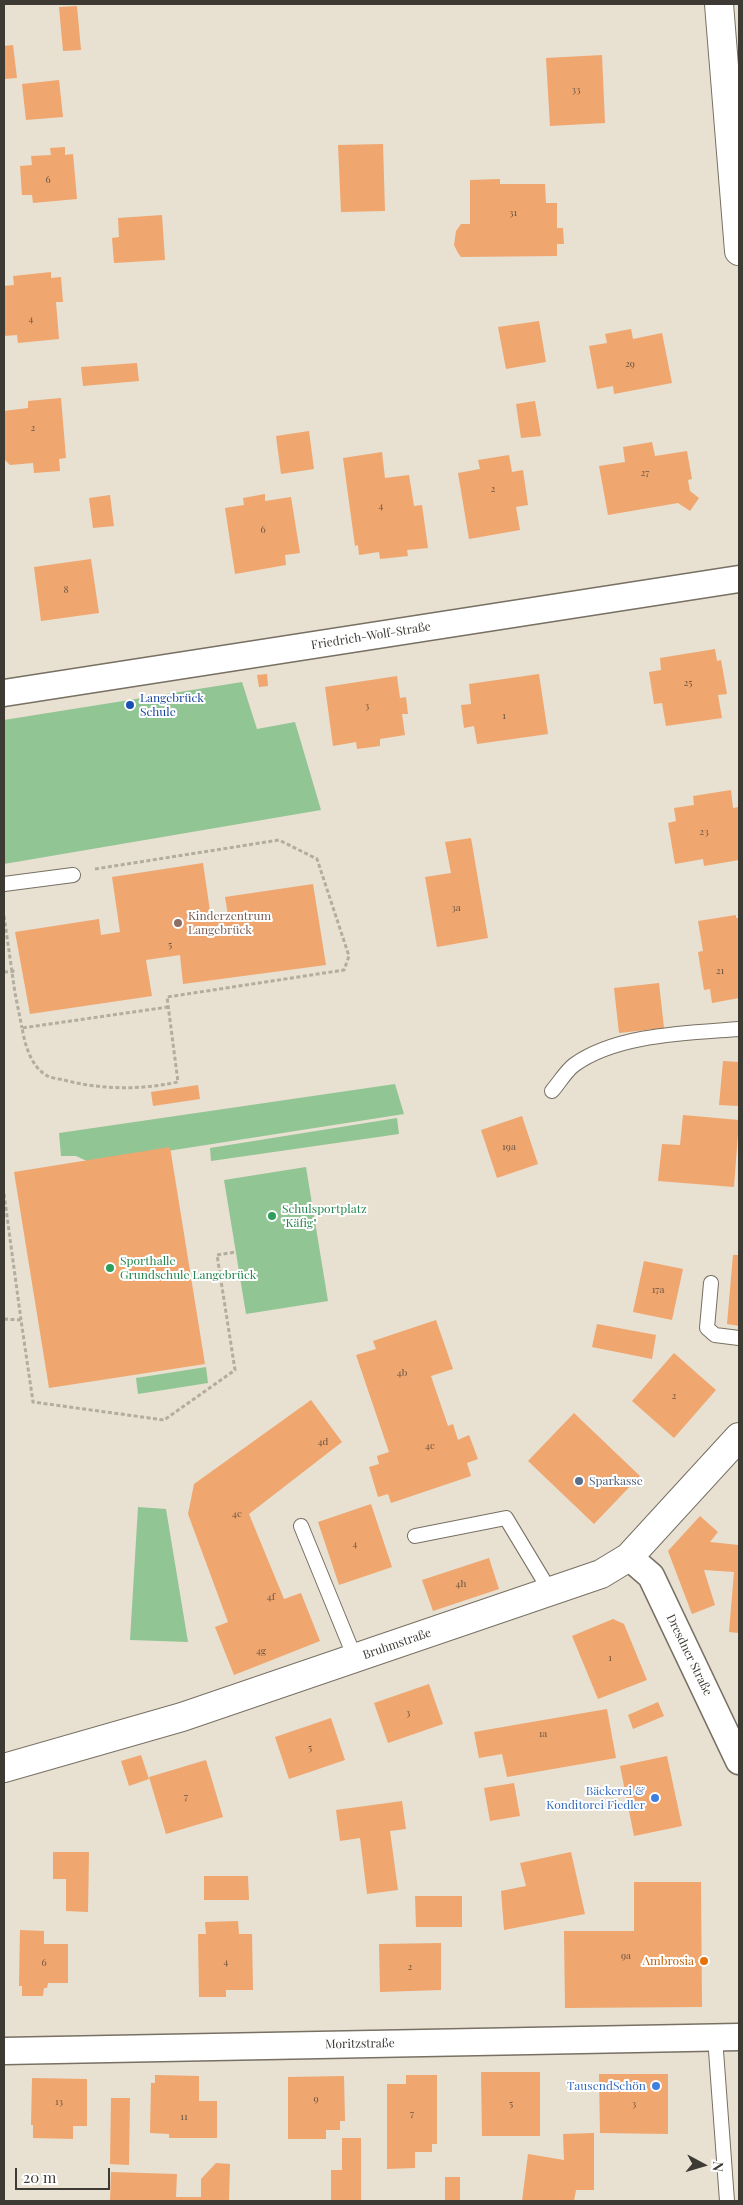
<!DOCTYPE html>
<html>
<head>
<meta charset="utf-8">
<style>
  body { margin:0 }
  #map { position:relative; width:743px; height:2205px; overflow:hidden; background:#e8e0d1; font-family:"Playfair Display",serif }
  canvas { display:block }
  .frame { position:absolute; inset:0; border:5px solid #3d3a34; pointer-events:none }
  .north { position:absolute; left:678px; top:2140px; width:50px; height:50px; -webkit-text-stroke:4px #fff; paint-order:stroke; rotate:96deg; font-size:14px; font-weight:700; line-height:20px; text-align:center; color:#3d3a34 }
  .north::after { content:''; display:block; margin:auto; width:18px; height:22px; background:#3d3a34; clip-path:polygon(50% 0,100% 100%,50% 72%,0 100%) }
  .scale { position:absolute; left:15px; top:2168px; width:95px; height:22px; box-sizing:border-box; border:2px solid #3d3a34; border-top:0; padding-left:6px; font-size:15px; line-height:18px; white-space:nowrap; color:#3d3a34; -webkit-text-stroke:4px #fff; paint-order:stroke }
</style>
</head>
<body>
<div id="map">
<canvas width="743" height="2205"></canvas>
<div class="frame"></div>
<div class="north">N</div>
<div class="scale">20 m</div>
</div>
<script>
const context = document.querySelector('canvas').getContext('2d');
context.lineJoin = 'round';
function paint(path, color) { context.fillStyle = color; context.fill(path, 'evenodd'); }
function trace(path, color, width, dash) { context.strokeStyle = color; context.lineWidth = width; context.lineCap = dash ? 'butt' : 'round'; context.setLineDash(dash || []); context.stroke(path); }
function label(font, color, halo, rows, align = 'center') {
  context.font = font + ' "Playfair Display",serif'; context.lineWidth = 4; context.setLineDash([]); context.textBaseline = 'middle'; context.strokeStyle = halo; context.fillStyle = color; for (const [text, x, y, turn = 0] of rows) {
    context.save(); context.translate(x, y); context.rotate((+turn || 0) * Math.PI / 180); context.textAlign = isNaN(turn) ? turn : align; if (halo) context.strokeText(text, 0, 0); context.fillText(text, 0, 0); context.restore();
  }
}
paint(new Path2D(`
  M 242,682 L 257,729 L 295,722 L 321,810 L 4,864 L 4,720 Z
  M 395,1084 L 404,1114 L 91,1163 L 76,1156 L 61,1156 L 59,1133 Z
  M 397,1118 L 399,1134 L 211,1161 L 210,1148 Z
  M 306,1167 L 328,1301 L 246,1314 L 224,1180 Z
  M 206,1367 L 208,1383 L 138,1394 L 136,1378 Z
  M 138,1507 L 166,1509 L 188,1642 L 130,1640 Z`), '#92c594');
paint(new Path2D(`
  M 77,6 L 81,50 L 63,51 L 59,7 Z
  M 13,45 L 17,78 L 4,79 L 4,46 Z
  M 602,55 L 605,123 L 550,126 L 546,58 Z
  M 59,80 L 63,117 L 26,120 L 22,84 Z
  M 383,144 L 385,211 L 341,212 L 338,145 Z
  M 65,147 L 65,155 L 73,154 L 77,199 L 33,203 L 32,195 L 22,195 L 20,166 L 32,165 L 31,156 L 51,155 L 50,148 Z
  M 500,179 L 500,184 L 545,184 L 546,203 L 557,203 L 557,228 L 563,228 L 564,244 L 557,244 L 557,256 L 461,257 L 458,253 L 454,245 L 456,231 L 461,224 L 470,224 L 470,180 Z
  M 162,215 L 165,260 L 114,263 L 112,238 L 119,237 L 118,218 Z
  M 51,272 L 51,278 L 61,277 L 63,302 L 56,302 L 59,339 L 18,343 L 17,335 L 4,336 L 4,286 L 14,285 L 13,276 Z
  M 539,321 L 546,362 L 506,369 L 498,327 Z
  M 631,329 L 633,339 L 662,333 L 672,383 L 614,394 L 613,386 L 597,389 L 589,346 L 607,343 L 605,334 Z
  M 137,363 L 139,381 L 83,386 L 81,367 Z
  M 61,398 L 66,458 L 59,459 L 60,471 L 34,473 L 33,463 L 10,465 L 5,460 L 4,411 L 28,408 L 28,401 Z
  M 535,401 L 541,436 L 521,438 L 516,404 Z
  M 309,431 L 314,469 L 281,474 L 276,436 Z
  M 652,442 L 655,456 L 687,451 L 692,479 L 688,480 L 690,491 L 699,498 L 690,511 L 678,503 L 608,515 L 599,466 L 625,462 L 623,447 Z
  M 382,452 L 385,478 L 409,475 L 414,506 L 422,505 L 428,548 L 407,550 L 408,556 L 380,559 L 379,552 L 359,555 L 358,545 L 355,546 L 343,458 Z
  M 509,455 L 512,472 L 523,470 L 528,505 L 516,507 L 520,530 L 469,539 L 458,473 L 480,469 L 478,460 Z
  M 265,494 L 265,501 L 291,497 L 300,553 L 285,555 L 286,565 L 235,574 L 225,508 L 244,505 L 243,498 Z
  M 110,495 L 114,526 L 93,528 L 89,498 Z
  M 91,559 L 99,613 L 41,621 L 34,567 Z
  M 715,649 L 717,661 L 721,660 L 727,694 L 718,695 L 722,718 L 666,726 L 662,703 L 654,704 L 649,672 L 661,670 L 660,658 Z
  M 267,674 L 268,686 L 259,687 L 257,675 Z
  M 539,674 L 548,734 L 477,744 L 474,726 L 464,728 L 461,705 L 471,704 L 469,684 Z
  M 397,676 L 400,698 L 406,697 L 408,714 L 402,714 L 405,735 L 380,739 L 380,746 L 357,749 L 356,742 L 333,746 L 325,687 Z
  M 731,790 L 733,808 L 739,807 L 739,860 L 704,866 L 703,859 L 675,864 L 668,823 L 676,821 L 674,808 L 694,805 L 693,796 Z
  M 471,838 L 488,938 L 437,947 L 425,877 L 451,873 L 445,842 Z
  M 203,863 L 211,918 L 228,915 L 225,897 L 313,884 L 326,965 L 183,984 L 180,955 L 146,960 L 152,996 L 30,1014 L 15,932 L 99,919 L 101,935 L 120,932 L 112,877 Z
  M 736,915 L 736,918 L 739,918 L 739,998 L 712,1003 L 710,989 L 704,990 L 698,952 L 703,951 L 698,921 Z
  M 659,983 L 664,1028 L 619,1033 L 614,988 Z
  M 723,1061 L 739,1062 L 739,1106 L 719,1105 Z
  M 198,1085 L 200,1099 L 153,1106 L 151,1092 Z
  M 683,1115 L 739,1120 L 734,1187 L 658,1181 L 662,1144 L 680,1145 Z
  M 522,1116 L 538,1164 L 497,1178 L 481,1130 Z
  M 170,1147 L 205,1364 L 49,1388 L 14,1172 Z
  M 733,1255 L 739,1255 L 739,1326 L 727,1324 Z
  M 644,1261 L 683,1269 L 672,1320 L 633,1312 Z
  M 436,1320 L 453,1369 L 431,1376 L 448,1426 L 453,1424 L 458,1440 L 469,1435 L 478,1459 L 467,1463 L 471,1476 L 391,1503 L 388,1494 L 378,1497 L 369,1467 L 379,1464 L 377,1456 L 389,1452 L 356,1355 L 376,1349 L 373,1341 Z
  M 597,1324 L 656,1335 L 652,1359 L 592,1347 Z
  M 674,1353 L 716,1390 L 674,1438 L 632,1401 Z
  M 311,1400 L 342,1442 L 249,1514 L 284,1599 L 301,1593 L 320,1641 L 234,1675 L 215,1627 L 228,1622 L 188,1514 L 194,1484 Z
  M 574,1413 L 640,1476 L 594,1524 L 528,1461 Z
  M 371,1504 L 392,1567 L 339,1585 L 318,1522 Z
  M 700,1516 L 718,1532 L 710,1542 L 739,1545 L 739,1633 L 729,1632 L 734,1572 L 704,1570 L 715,1605 L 692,1614 L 668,1551 Z
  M 489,1558 L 499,1589 L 433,1611 L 422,1580 Z
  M 613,1619 L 624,1624 L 647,1680 L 598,1699 L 572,1636 Z
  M 429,1684 L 443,1724 L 388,1743 L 374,1703 Z
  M 658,1702 L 664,1716 L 633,1729 L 628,1715 Z
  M 607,1709 L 616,1758 L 507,1777 L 502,1754 L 479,1758 L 474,1732 Z
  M 331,1718 L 345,1760 L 289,1779 L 275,1737 Z
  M 141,1755 L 149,1779 L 129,1786 L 121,1761 Z
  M 667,1756 L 682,1826 L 634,1836 L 620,1766 Z
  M 206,1760 L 223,1817 L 166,1834 L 149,1777 Z
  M 514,1783 L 520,1816 L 490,1821 L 484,1788 Z
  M 402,1801 L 406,1829 L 390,1831 L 398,1890 L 367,1894 L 360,1838 L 340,1841 L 336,1810 Z
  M 53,1852 L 89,1852 L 88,1912 L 66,1911 L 66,1879 L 53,1879 Z
  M 571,1852 L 585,1914 L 504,1930 L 501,1891 L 526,1886 L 520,1863 Z
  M 204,1876 L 248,1876 L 249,1900 L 204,1900 Z
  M 634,1882 L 701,1882 L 702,2007 L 565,2008 L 564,1931 L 634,1931 Z
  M 415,1896 L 462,1896 L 462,1927 L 416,1927 Z
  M 238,1921 L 239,1934 L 252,1934 L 253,1990 L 226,1990 L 226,1997 L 199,1997 L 198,1934 L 206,1934 L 205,1922 Z
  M 20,1930 L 44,1931 L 44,1944 L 68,1944 L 68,1983 L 48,1983 L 47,1988 L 44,1988 L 43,1996 L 22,1996 L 22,1986 L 19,1986 Z
  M 441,1943 L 441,1990 L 380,1992 L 379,1944 Z
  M 481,2072 L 540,2072 L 540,2136 L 482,2136 Z
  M 599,2074 L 668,2074 L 668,2134 L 600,2133 Z
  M 155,2075 L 199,2076 L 199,2101 L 217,2101 L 217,2138 L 169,2138 L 169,2134 L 150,2133 L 151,2083 L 155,2083 Z
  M 406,2075 L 437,2075 L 437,2144 L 432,2144 L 432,2152 L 415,2152 L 415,2168 L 387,2169 L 387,2084 L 406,2084 Z
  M 344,2076 L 345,2121 L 340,2121 L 340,2130 L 326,2130 L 326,2139 L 288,2139 L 288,2077 Z
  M 32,2078 L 87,2079 L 87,2126 L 73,2126 L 73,2139 L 33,2138 L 33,2125 L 31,2125 Z
  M 111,2098 L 130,2098 L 129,2165 L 110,2164 Z
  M 594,2133 L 594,2190 L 576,2190 L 574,2201 L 522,2201 L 528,2154 L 564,2160 L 563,2134 Z
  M 342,2138 L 361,2138 L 361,2201 L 331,2201 L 331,2170 L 342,2170 Z
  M 216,2163 L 230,2164 L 229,2201 L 110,2201 L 111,2172 L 177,2174 L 176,2197 L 201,2197 L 201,2179 Z
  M 445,2177 L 460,2177 L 460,2201 L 445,2201 Z`), '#efa66f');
const service = new Path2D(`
  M 4,884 L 73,875
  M 552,1091 C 559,1083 566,1071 574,1065 C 617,1034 688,1033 739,1029
  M 711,1283 L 707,1328 L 715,1335 L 739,1338
  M 301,1526 L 355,1658
  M 415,1536 L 506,1518 L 550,1591
  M 715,2037 L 727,2201`);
const minor = new Path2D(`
  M 4,693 L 739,579
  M 629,1557 L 651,1576 L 739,1761
  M 4,2051 L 739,2037`);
const tertiary = new Path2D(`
  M 4,1768 L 182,1717 L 601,1574 L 629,1557 L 739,1437`);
const secondary = new Path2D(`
  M 719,4 L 739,251`);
trace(service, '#777063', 16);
trace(minor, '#777063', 29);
trace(tertiary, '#777063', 30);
trace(secondary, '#777063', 30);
trace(new Path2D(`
  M 95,869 L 279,840 L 317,859 L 349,956 L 344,970 L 167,997 L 178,1082 C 140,1090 102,1090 64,1080 C 59,1079 50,1078 46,1075 C 31,1066 25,1045 22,1028 L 168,1007
  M 4,916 L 15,993 L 22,1028
  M 4,972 L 15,971
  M 4,1194 L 21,1320
  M 4,1319 L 21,1320 L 33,1402 L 164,1420 L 235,1370 L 217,1255 L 236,1252`), '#b3ada0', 3, [4, 2.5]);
trace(service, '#fff', 14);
trace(minor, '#fff', 26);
trace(tertiary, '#fff', 28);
trace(secondary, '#fff', 28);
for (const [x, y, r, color] of [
  [130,705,5,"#1a4fb4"],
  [178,923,5,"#8d6e63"],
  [272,1216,5,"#2e9e5b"],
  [110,1268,5,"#2e9e5b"],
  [579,1481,5,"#5c6f8a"],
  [655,1798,5,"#3f7fe0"],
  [704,1961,5,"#e8710a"],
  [656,2086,5,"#3f7fe0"]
]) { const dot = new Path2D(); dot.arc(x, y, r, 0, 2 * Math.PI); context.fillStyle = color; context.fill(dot); trace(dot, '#fff', 2); }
label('10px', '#6a5543', null, [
  ["33",576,90],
  ["6",48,180],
  ["31",513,213],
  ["4",31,319],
  ["29",630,364],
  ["2",33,428],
  ["27",645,473],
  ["2",493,489],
  ["4",381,506],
  ["6",263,530],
  ["8",66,590],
  ["25",688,683],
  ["3",367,706],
  ["1",504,716],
  ["23",704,832],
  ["3a",456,908],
  ["5",170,945],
  ["21",720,971],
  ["19a",509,1147],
  ["17a",658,1290],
  ["4b",402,1373],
  ["2",674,1396],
  ["4d",323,1442],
  ["4c",430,1446],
  ["4e",237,1514],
  ["4",355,1544],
  ["4h",461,1584],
  ["4f",271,1597],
  ["4g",261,1651],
  ["1",610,1658],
  ["3",408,1713],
  ["1a",543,1734],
  ["5",310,1748],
  ["7",186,1797],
  ["9a",626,1956],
  ["4",226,1962],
  ["6",44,1963],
  ["2",410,1967],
  ["9",316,2099],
  ["13",59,2102],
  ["5",511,2104],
  ["3",634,2104],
  ["7",412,2114],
  ["11",184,2117]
]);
label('12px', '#3d3a34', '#fff', [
  ["Friedrich-Wolf-Straße",371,636,-9],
  ["Bruhmstraße",397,1644,-19],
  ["Dresdner Straße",689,1655,64],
  ["Moritzstraße",360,2044,-1]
]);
label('12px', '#164399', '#fff', [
  ["Langebrück",140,698],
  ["Schule",140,712]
], 'left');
label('12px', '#785e54', '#fff', [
  ["Kinderzentrum",188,916],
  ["Langebrück",188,930]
], 'left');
label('12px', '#27864d', '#fff', [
  ["Schulsportplatz",282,1209],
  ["\"Käfig\"",282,1223],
  ["Sporthalle",120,1261],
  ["Grundschule Langebrück",120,1275]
], 'left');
label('12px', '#4e5e75', '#fff', [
  ["Sparkasse",589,1481]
], 'left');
label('12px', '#366cbe', '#fff', [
  ["Bäckerei &",645,1791],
  ["Konditorei Fiedler",645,1805],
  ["TausendSchön",646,2086]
], 'right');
label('12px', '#c56008', '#fff', [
  ["Ambrosia",694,1961]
], 'right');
</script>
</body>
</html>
